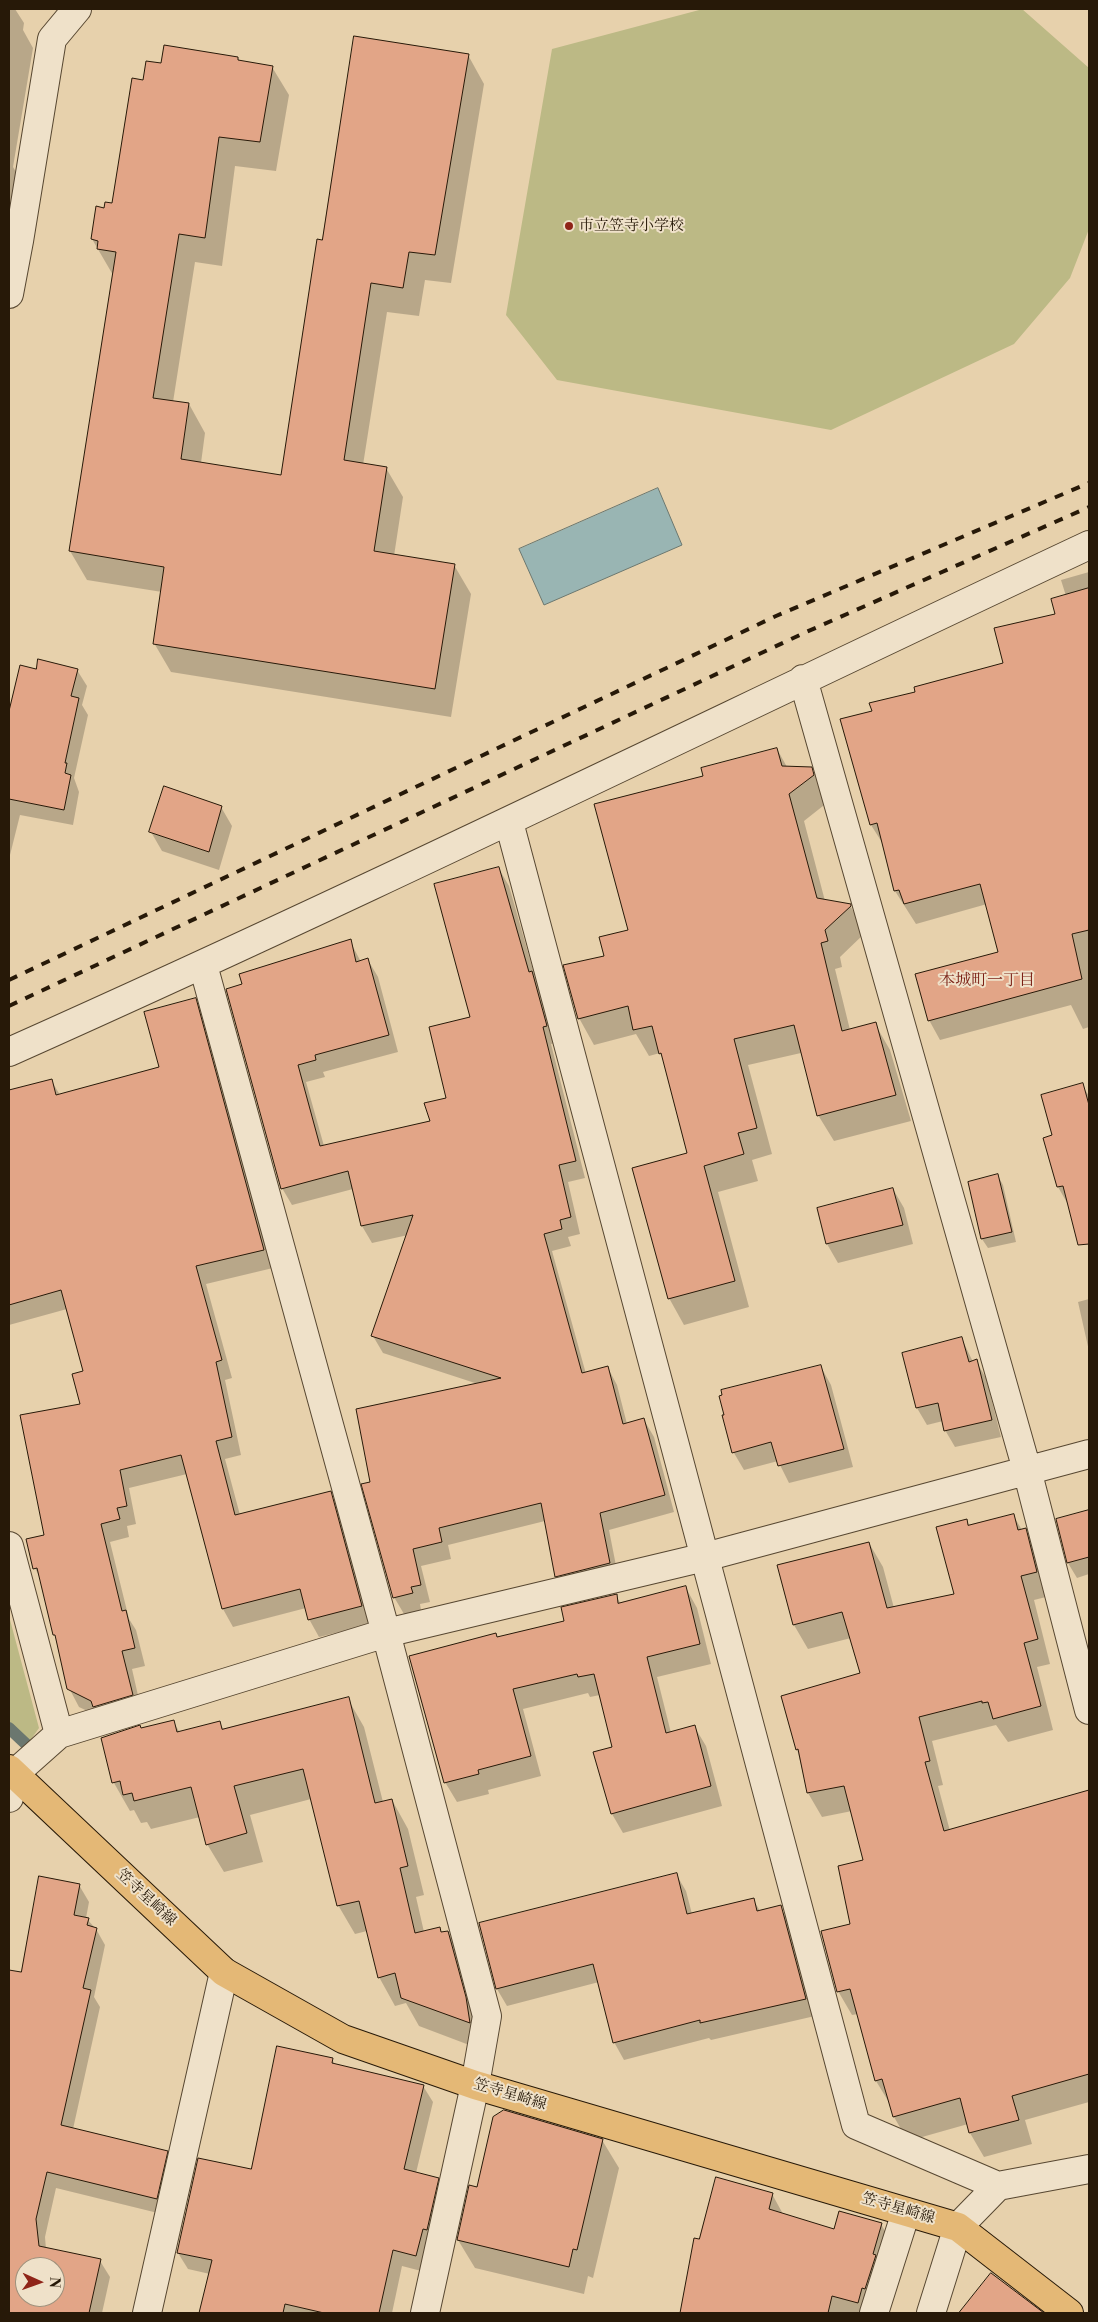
<!DOCTYPE html>
<html>
<head>
<meta charset="utf-8">
<style>
  body { margin:0 }
  #map { position:relative; width:1098px; height:2322px; overflow:hidden; background:#e7d1ac; font-family:"Libre Bodoni",serif }
  canvas { display:block }
  .frame { position:absolute; inset:0; border:10px solid #271908; pointer-events:none }
  .north { position:absolute; left:15px; top:2257px; width:50px; height:50px; box-sizing:border-box; background:#efe1c9; border:1px solid #9f917c; border-radius:50%; rotate:92deg; font-size:14px; font-weight:700; line-height:20px; text-align:center; color:#271908 }
  .north::after { content:''; display:block; margin:auto; width:18px; height:22px; background:#8f2418; clip-path:polygon(50% 0,100% 100%,50% 72%,0 100%) }
</style>
</head>
<body>
<div id="map">
<canvas width="1098" height="2322"></canvas>
<div class="frame"></div>
<div class="north">N</div>
</div>
<script>
const context = document.querySelector('canvas').getContext('2d');
context.lineJoin = 'round';
function paint(path, color) { context.fillStyle = color; context.fill(path, 'evenodd'); }
function trace(path, color, width, dash) { context.strokeStyle = color; context.lineWidth = width; context.lineCap = dash ? 'butt' : 'round'; context.setLineDash(dash || []); context.stroke(path); }
function label(font, color, halo, rows, align = 'center') {
  context.font = font + ' "Libre Bodoni","Noto Serif JP",serif'; context.lineWidth = 4; context.setLineDash([]); context.textBaseline = 'middle'; context.strokeStyle = halo; context.fillStyle = color; for (const [text, x, y, turn = 0] of rows) {
    context.save(); context.translate(x, y); context.rotate((+turn || 0) * Math.PI / 180); context.textAlign = isNaN(turn) ? turn : align; if (halo) context.strokeText(text, 0, 0); context.fillText(text, 0, 0); context.restore();
  }
}
paint(new Path2D(`
  M 703,9 L 1022,9 L 1089,68 L 1089,229 L 1070,278 L 1014,344 L 831,430 L 557,380 L 506,315 L 552,49 Z
  M 9,1616 L 39,1728 L 27,1745 L 9,1727 Z`), '#bcb985');
const water = new Path2D(`
  M 658,488 L 682,545 L 544,605 L 519,549 Z`);
paint(water, '#99b5b3');
trace(water, '#6b776f', 1);
paint(new Path2D(`
  M 9,9 L 15,9 L 24,23 L 23,30 L 33,48 L 13,167 L 18,175 L 13,217 L 9,217 Z
  M 468,55 L 484,84 L 451,283 L 425,280 L 419,316 L 387,312 L 363,465 L 386,468 L 403,497 L 394,556 L 454,565 L 471,594 L 451,717 L 171,672 L 154,643 L 162,592 L 87,580 L 70,551 L 113,275 L 92,239 L 105,209 L 113,204 L 144,81 L 162,64 L 238,58 L 239,62 L 272,67 L 289,95 L 276,171 L 235,166 L 222,266 L 195,262 L 173,402 L 189,404 L 205,433 L 201,463 L 282,476 L 323,241 Z
  M 1089,572 L 1089,1027 L 1083,1029 L 1071,1005 L 940,1040 L 929,1020 L 1000,953 L 987,904 L 916,924 L 895,891 L 883,844 L 871,825 L 842,720 L 873,712 L 917,693 L 1004,664 L 1057,615 L 1066,596 L 1061,580 Z
  M 21,667 L 37,671 L 77,670 L 87,686 L 82,705 L 88,715 L 74,778 L 79,792 L 73,825 L 20,815 L 9,859 L 9,708 Z
  M 777,749 L 787,767 L 811,768 L 826,795 L 828,802 L 804,821 L 825,901 L 850,905 L 865,933 L 840,957 L 842,967 L 835,969 L 850,1030 L 875,1024 L 890,1050 L 911,1121 L 834,1141 L 818,1115 L 801,1053 L 748,1065 L 772,1154 L 752,1160 L 758,1181 L 718,1192 L 749,1307 L 684,1325 L 669,1298 L 688,1154 L 664,1061 L 660,1053 L 649,1056 L 636,1034 L 594,1045 L 579,1018 L 605,957 L 629,931 L 704,777 Z
  M 221,807 L 232,826 L 219,870 L 162,851 L 151,832 Z
  M 499,869 L 509,886 L 535,977 L 542,989 L 556,1043 L 551,1044 L 585,1178 L 568,1182 L 580,1234 L 568,1237 L 571,1246 L 552,1251 L 586,1374 L 608,1368 L 617,1385 L 627,1424 L 644,1420 L 654,1437 L 674,1512 L 609,1530 L 619,1581 L 566,1593 L 557,1576 L 545,1521 L 448,1545 L 451,1559 L 421,1566 L 430,1602 L 420,1604 L 421,1610 L 404,1614 L 394,1597 L 371,1483 L 478,1384 L 383,1353 L 373,1336 L 408,1235 L 372,1243 L 362,1226 L 353,1189 L 292,1205 L 282,1188 L 227,990 L 350,941 L 361,962 L 368,960 L 378,977 L 398,1052 L 323,1072 L 325,1077 L 306,1082 L 324,1146 L 432,1121 L 448,1099 L 471,1018 Z
  M 195,999 L 206,1017 L 273,1268 L 206,1284 L 232,1378 L 225,1380 L 241,1455 L 225,1459 L 240,1515 L 330,1493 L 341,1511 L 372,1624 L 319,1637 L 309,1619 L 306,1608 L 233,1627 L 223,1609 L 187,1474 L 129,1488 L 136,1524 L 127,1526 L 129,1537 L 110,1542 L 129,1619 L 136,1630 L 145,1666 L 132,1669 L 142,1713 L 100,1717 L 79,1707 L 69,1688 L 40,1578 L 35,1568 L 46,1536 L 81,1405 L 84,1372 L 67,1309 L 9,1325 L 9,1234 L 30,1228 L 9,1150 L 9,1092 L 51,1080 L 60,1095 L 160,1068 Z
  M 1082,1085 L 1089,1096 L 1089,1225 L 1081,1227 L 1058,1187 L 1045,1139 L 1054,1136 Z
  M 998,1176 L 1003,1185 L 1016,1242 L 988,1248 L 982,1239 L 969,1182 Z
  M 893,1189 L 904,1208 L 913,1244 L 838,1263 L 827,1244 L 818,1209 Z
  M 1089,1299 L 1089,1351 L 1078,1302 Z
  M 962,1339 L 973,1362 L 976,1361 L 986,1378 L 1001,1437 L 955,1447 L 945,1430 L 943,1421 L 927,1425 L 917,1408 L 904,1354 Z
  M 821,1367 L 831,1385 L 853,1467 L 789,1483 L 778,1461 L 744,1470 L 734,1453 L 723,1416 Z
  M 1089,1511 L 1089,1574 L 1077,1578 L 1068,1563 L 1057,1520 Z
  M 1013,1515 L 1022,1530 L 1025,1529 L 1039,1553 L 1050,1596 L 1034,1600 L 1050,1664 L 1037,1667 L 1053,1730 L 1008,1742 L 996,1725 L 932,1741 L 943,1785 L 938,1786 L 950,1831 L 1081,1794 L 1089,1808 L 1089,2102 L 1025,2120 L 1032,2144 L 984,2157 L 970,2133 L 968,2124 L 908,2141 L 894,2117 L 890,2104 L 876,2081 L 858,2014 L 852,2015 L 838,1991 L 865,1861 L 852,1811 L 822,1817 L 808,1793 L 797,1749 L 862,1674 L 851,1638 L 808,1649 L 794,1625 L 779,1566 L 869,1543 L 883,1567 L 894,1608 L 956,1595 L 966,1520 L 970,1526 Z
  M 686,1588 L 697,1608 L 711,1664 L 657,1677 L 671,1733 L 694,1726 L 706,1746 L 722,1806 L 623,1833 L 612,1814 L 613,1748 L 600,1695 L 590,1697 L 588,1693 L 523,1709 L 541,1776 L 488,1790 L 489,1794 L 457,1802 L 445,1782 L 497,1638 L 566,1621 L 616,1596 L 621,1604 Z
  M 348,1699 L 364,1727 L 383,1802 L 392,1800 L 408,1829 L 424,1895 L 416,1897 L 424,1932 L 439,1928 L 442,1934 L 448,1932 L 464,1960 L 485,2051 L 419,2026 L 406,2003 L 395,2006 L 379,1977 L 367,1931 L 355,1934 L 338,1905 L 311,1799 L 250,1815 L 263,1862 L 224,1872 L 207,1844 L 200,1817 L 151,1829 L 147,1822 L 141,1823 L 134,1810 L 130,1811 L 114,1783 L 102,1738 L 173,1721 L 180,1733 L 219,1722 L 224,1730 Z
  M 676,1874 L 686,1891 L 692,1914 L 753,1899 L 760,1911 L 780,1907 L 790,1924 L 815,2016 L 711,2040 L 709,2038 L 624,2060 L 614,2042 L 599,1982 L 507,2006 L 497,1989 L 480,1924 Z
  M 79,1885 L 89,1902 L 86,1918 L 96,1929 L 105,1945 L 94,1997 L 100,2007 L 73,2129 L 167,2152 L 176,2169 L 166,2215 L 56,2188 L 45,2237 L 46,2249 L 100,2261 L 110,2277 L 102,2313 L 9,2313 L 9,1980 L 11,1971 L 22,1974 ZM 25,2267 L 55,2267 L 55,2297 L 25,2297 Z
  M 332,2059 L 335,2065 L 423,2086 L 433,2102 L 416,2173 L 438,2179 L 447,2195 L 425,2272 L 402,2266 L 392,2313 L 200,2313 L 210,2274 L 188,2269 L 178,2253 L 252,2171 Z
  M 602,2140 L 619,2168 L 593,2278 L 588,2276 L 584,2294 L 475,2268 L 458,2240 L 477,2189 Z
  M 772,2194 L 783,2214 L 835,2230 L 881,2224 L 892,2244 L 871,2313 L 681,2313 L 695,2240 L 700,2241 Z
  M 992,2274 L 1042,2313 L 977,2313 L 970,2301 Z`), '#0003');
trace(new Path2D(`
  M 9,1728 L 27,1745`), '#6b776f', 12);
const building = new Path2D(`
  M 354,36 L 469,54 L 435,255 L 409,252 L 403,288 L 371,283 L 344,460 L 387,467 L 374,551 L 455,564 L 435,689 L 153,644 L 164,567 L 69,551 L 116,252 L 97,249 L 98,241 L 91,239 L 96,206 L 104,208 L 105,202 L 112,203 L 132,78 L 143,80 L 146,61 L 161,63 L 164,45 L 238,57 L 238,60 L 273,66 L 260,142 L 219,137 L 205,238 L 179,234 L 153,398 L 189,403 L 181,459 L 281,475 L 317,239 L 322,240 Z
  M 1089,588 L 1089,930 L 1072,934 L 1082,979 L 928,1021 L 915,974 L 998,952 L 980,884 L 904,904 L 899,890 L 894,891 L 877,823 L 870,825 L 840,719 L 872,711 L 869,703 L 915,692 L 914,687 L 1003,663 L 994,628 L 1055,614 L 1051,599 Z
  M 38,659 L 78,669 L 71,696 L 79,698 L 65,763 L 67,763 L 65,773 L 71,775 L 64,810 L 9,799 L 9,711 L 20,665 L 36,669 Z
  M 777,748 L 782,766 L 812,767 L 814,775 L 789,794 L 817,898 L 851,904 L 851,906 L 825,930 L 828,941 L 821,943 L 842,1031 L 876,1022 L 896,1095 L 817,1116 L 794,1025 L 734,1039 L 757,1128 L 738,1133 L 744,1154 L 704,1166 L 735,1281 L 668,1299 L 632,1168 L 687,1153 L 661,1053 L 659,1054 L 652,1026 L 633,1030 L 628,1006 L 578,1019 L 563,965 L 604,956 L 599,937 L 628,930 L 594,804 L 703,776 L 701,768 Z
  M 164,786 L 222,806 L 209,852 L 149,832 Z
  M 499,867 L 529,972 L 532,971 L 547,1026 L 543,1027 L 576,1161 L 559,1165 L 571,1217 L 560,1220 L 562,1229 L 544,1234 L 582,1373 L 608,1366 L 623,1424 L 644,1418 L 665,1495 L 600,1513 L 610,1563 L 555,1577 L 541,1503 L 439,1528 L 442,1542 L 413,1549 L 421,1585 L 411,1587 L 413,1593 L 393,1598 L 361,1484 L 370,1482 L 356,1409 L 501,1378 L 371,1336 L 413,1215 L 361,1226 L 348,1171 L 281,1189 L 226,989 L 242,984 L 239,974 L 351,939 L 356,962 L 368,958 L 389,1035 L 315,1055 L 316,1060 L 298,1065 L 320,1146 L 430,1121 L 424,1103 L 446,1098 L 429,1027 L 470,1017 L 434,884 Z
  M 196,998 L 264,1250 L 196,1266 L 222,1360 L 216,1362 L 232,1437 L 216,1441 L 235,1515 L 331,1491 L 362,1606 L 308,1620 L 300,1589 L 222,1609 L 181,1455 L 120,1470 L 127,1506 L 117,1508 L 120,1519 L 101,1524 L 122,1611 L 126,1610 L 135,1648 L 122,1651 L 133,1695 L 93,1707 L 91,1701 L 67,1689 L 55,1635 L 53,1635 L 37,1568 L 33,1569 L 26,1539 L 44,1535 L 20,1415 L 80,1404 L 72,1374 L 83,1371 L 61,1290 L 9,1305 L 9,1090 L 52,1079 L 56,1095 L 159,1067 L 144,1012 Z
  M 1083,1083 L 1089,1105 L 1089,1244 L 1078,1245 L 1063,1186 L 1057,1187 L 1043,1138 L 1052,1135 L 1041,1095 Z
  M 998,1174 L 1012,1232 L 981,1239 L 968,1182 Z
  M 893,1188 L 903,1225 L 826,1244 L 817,1208 Z
  M 962,1337 L 969,1362 L 977,1359 L 992,1420 L 944,1431 L 938,1403 L 916,1408 L 902,1353 Z
  M 821,1365 L 844,1449 L 778,1466 L 771,1442 L 732,1453 L 722,1415 L 724,1415 L 719,1396 L 722,1395 L 721,1390 Z
  M 1089,1510 L 1089,1557 L 1067,1563 L 1056,1519 Z
  M 1014,1514 L 1018,1530 L 1026,1528 L 1037,1572 L 1021,1576 L 1038,1639 L 1024,1643 L 1041,1706 L 993,1719 L 988,1702 L 982,1703 L 982,1701 L 919,1717 L 930,1761 L 925,1762 L 944,1831 L 1089,1790 L 1089,2074 L 1012,2096 L 1019,2120 L 969,2133 L 960,2098 L 893,2117 L 882,2079 L 875,2081 L 850,1989 L 837,1992 L 821,1931 L 850,1924 L 838,1866 L 863,1860 L 844,1786 L 807,1793 L 798,1749 L 796,1750 L 781,1696 L 860,1673 L 842,1612 L 793,1625 L 777,1565 L 869,1542 L 887,1608 L 954,1594 L 936,1527 L 967,1519 L 968,1525 Z
  M 686,1586 L 700,1644 L 647,1657 L 666,1733 L 695,1725 L 711,1786 L 611,1814 L 593,1752 L 612,1747 L 594,1674 L 578,1677 L 577,1674 L 513,1689 L 531,1756 L 478,1770 L 479,1774 L 444,1783 L 409,1656 L 496,1633 L 497,1637 L 564,1621 L 561,1607 L 617,1594 L 618,1603 Z
  M 349,1697 L 375,1803 L 392,1799 L 408,1866 L 400,1868 L 415,1933 L 440,1927 L 441,1932 L 448,1931 L 466,1997 L 470,2023 L 401,1998 L 395,1973 L 378,1978 L 359,1901 L 337,1906 L 303,1769 L 234,1786 L 247,1833 L 206,1845 L 191,1787 L 134,1801 L 132,1793 L 123,1795 L 120,1781 L 112,1783 L 101,1738 L 140,1725 L 141,1728 L 174,1720 L 177,1732 L 220,1721 L 222,1729 Z
  M 677,1873 L 687,1914 L 754,1898 L 757,1911 L 781,1905 L 806,1999 L 700,2023 L 700,2020 L 613,2043 L 593,1964 L 496,1989 L 479,1923 Z
  M 39,1876 L 80,1884 L 74,1915 L 89,1918 L 87,1925 L 97,1928 L 83,1988 L 91,1990 L 61,2125 L 168,2151 L 157,2199 L 47,2172 L 36,2219 L 39,2246 L 101,2259 L 89,2313 L 9,2313 L 9,1970 L 21,1972 ZM 25,2267 L 55,2267 L 55,2297 L 25,2297 Z
  M 277,2046 L 333,2058 L 332,2063 L 424,2085 L 404,2169 L 439,2178 L 427,2230 L 423,2229 L 416,2256 L 393,2250 L 379,2313 L 324,2313 L 285,2304 L 283,2313 L 199,2313 L 212,2260 L 177,2253 L 198,2158 L 251,2169 Z
  M 504,2110 L 603,2139 L 577,2250 L 573,2249 L 569,2267 L 457,2240 L 469,2185 L 477,2187 L 493,2117 Z
  M 716,2177 L 773,2193 L 769,2209 L 834,2229 L 839,2211 L 882,2223 L 873,2254 L 876,2255 L 865,2289 L 862,2288 L 858,2303 L 832,2296 L 828,2313 L 680,2313 L 694,2238 L 699,2239 Z
  M 991,2273 L 1044,2313 L 959,2313 Z`);
paint(building, '#e2a587');
trace(building, '#271908', 1);
const minor = new Path2D(`
  M 9,294 L 19,241 L 52,39 L 77,9
  M 803,679 L 1027,1470 L 1089,1710
  M 509,822 L 856,2125 L 998,2186 L 1089,2169
  M 203,965 L 386,1633 L 487,2016 L 475,2085 L 425,2313
  M 9,1052 C 372,890 729,714 1089,545
  M 9,1546 L 59,1734
  M 9,1798 L 14,1774 L 59,1734 L 386,1633 L 705,1557 L 1089,1454
  M 147,2313 L 224,1972
  M 874,2313 L 906,2212
  M 931,2313 L 958,2227 L 998,2186`);
const major = new Path2D(`
  M 9,1769 L 224,1972 L 343,2039 L 475,2085 L 958,2227 L 1069,2313`);
trace(minor, '#574731', 30);
trace(major, '#271908', 30);
trace(minor, '#efe1c9', 28);
trace(major, '#e4b876', 28);
trace(new Path2D(`
  M 9,980 L 776,616 L 1089,483
  M 9,1006 L 804,633 L 1089,507`), '#271908', 4, [9, 9]);
for (const [x, y, r, color] of [
  [569,226,5,"#8f2418"]
]) { const dot = new Path2D(); dot.arc(x, y, r, 0, 2 * Math.PI); context.fillStyle = color; context.fill(dot); trace(dot, '#efe1c9', 2); }
label('15px', '#271908', '#efe1c9', [
  ["市立笠寺小学校",579,226]
], 'left');
label('15px', '#271908', '#efe1c9', [
  ["笠寺星崎線",146,1898,43],
  ["笠寺星崎線",510,2095,17],
  ["笠寺星崎線",898,2209,16]
]);
label('16px', '#7a1f14', '#efe1c9', [
  ["本城町一丁目",987,981]
]);
</script>
</body>
</html>
